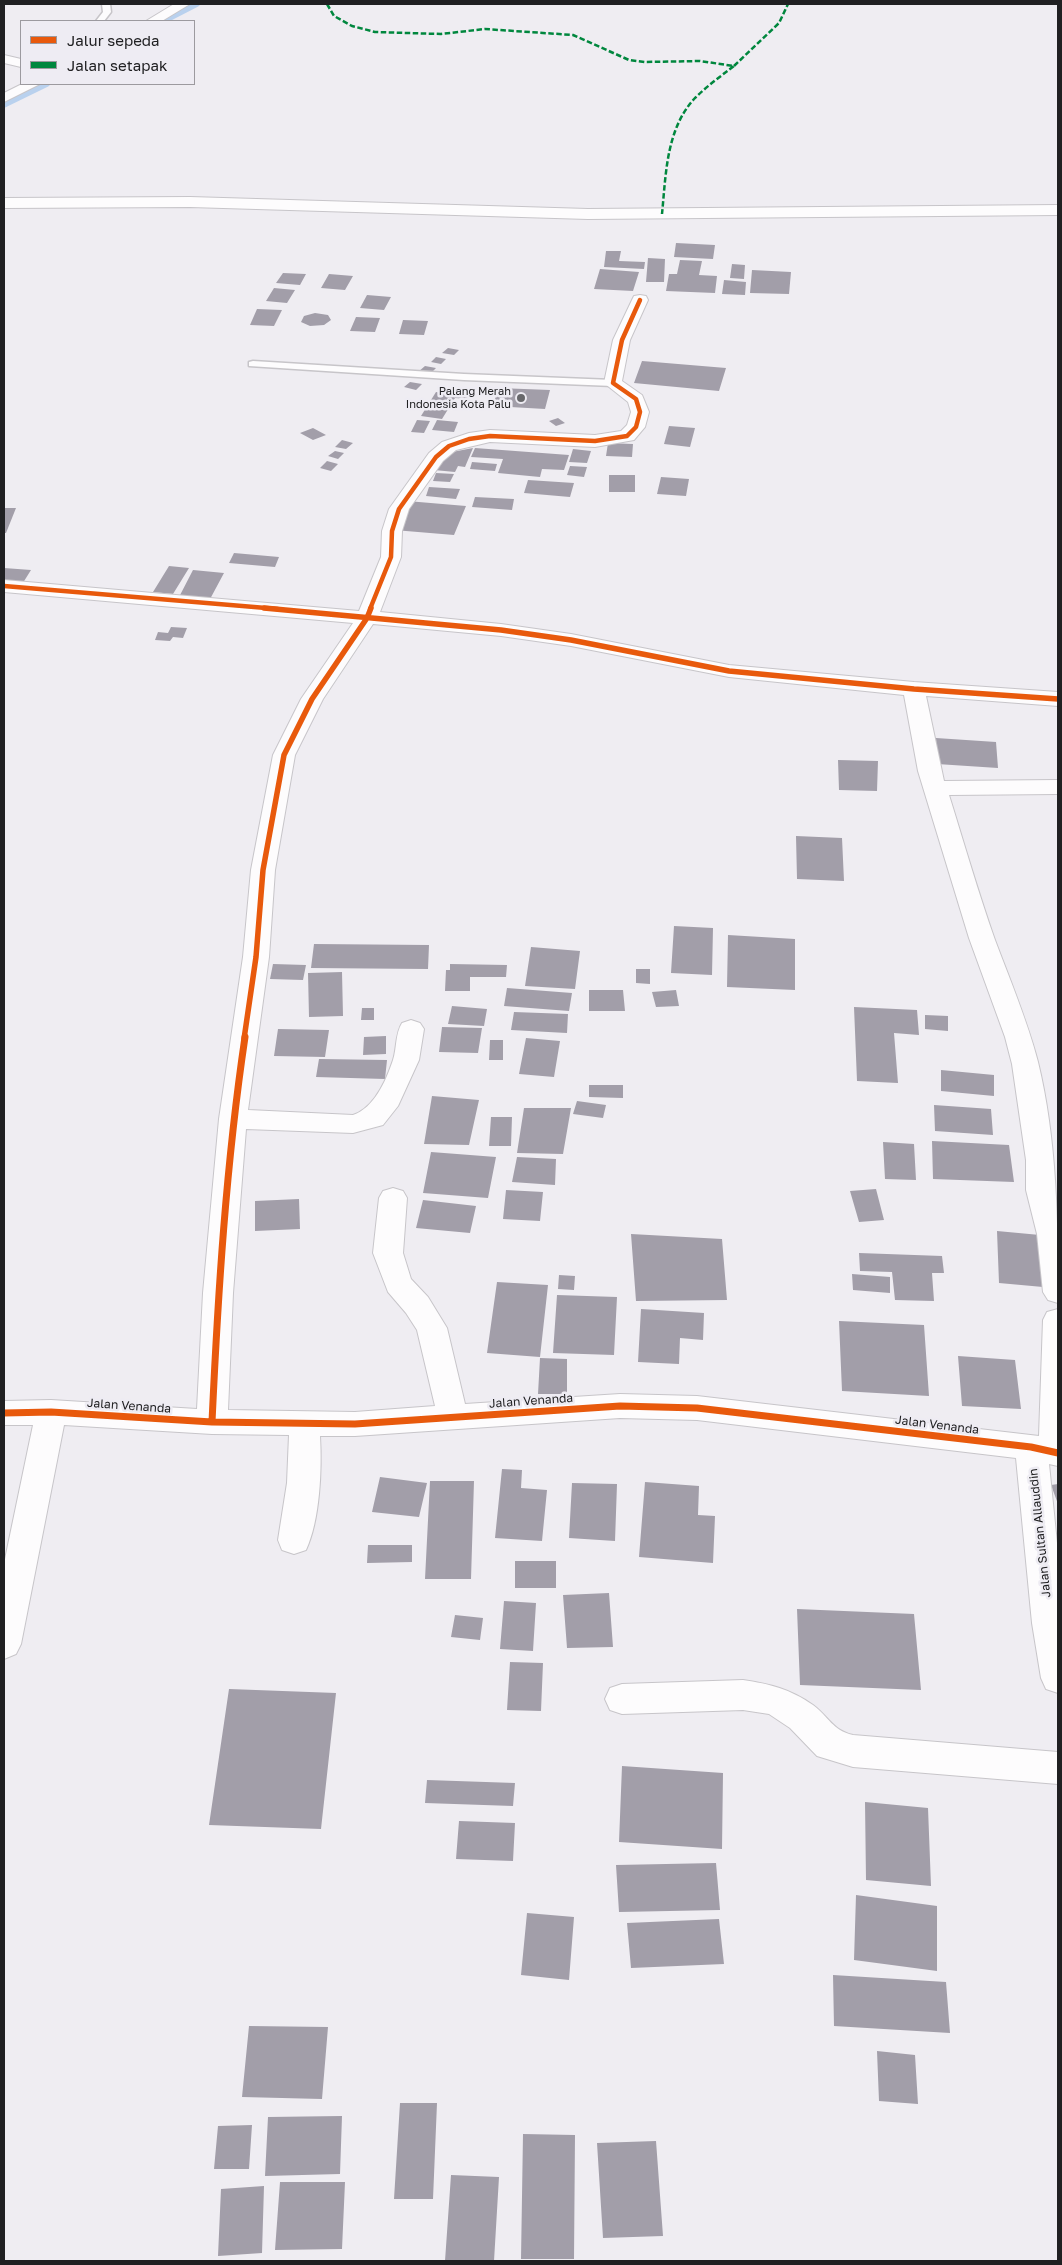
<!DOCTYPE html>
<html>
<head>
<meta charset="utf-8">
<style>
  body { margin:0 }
  #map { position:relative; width:1062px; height:2265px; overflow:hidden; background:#efedf2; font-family:"Golos Text",sans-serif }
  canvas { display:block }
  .frame { position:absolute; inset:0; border:5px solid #202022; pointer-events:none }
  .legend { position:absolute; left:20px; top:20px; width:175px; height:65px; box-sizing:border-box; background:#eeecf3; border:1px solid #9c9a9f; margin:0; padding:6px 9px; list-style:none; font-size:15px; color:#202022 }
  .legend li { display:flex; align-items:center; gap:10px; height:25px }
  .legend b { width:25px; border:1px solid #9c9a9f }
</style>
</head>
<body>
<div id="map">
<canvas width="1062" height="2265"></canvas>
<div class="frame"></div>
<ul class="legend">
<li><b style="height:6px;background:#e8590c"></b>Jalur sepeda</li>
<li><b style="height:6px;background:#00873e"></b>Jalan setapak</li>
</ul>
</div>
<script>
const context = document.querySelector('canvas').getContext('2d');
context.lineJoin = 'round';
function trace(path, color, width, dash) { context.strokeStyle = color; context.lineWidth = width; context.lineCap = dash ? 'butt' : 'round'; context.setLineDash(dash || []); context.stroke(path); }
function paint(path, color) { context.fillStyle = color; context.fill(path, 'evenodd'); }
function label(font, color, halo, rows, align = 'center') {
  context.font = font + ' "Golos Text",sans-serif'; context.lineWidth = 5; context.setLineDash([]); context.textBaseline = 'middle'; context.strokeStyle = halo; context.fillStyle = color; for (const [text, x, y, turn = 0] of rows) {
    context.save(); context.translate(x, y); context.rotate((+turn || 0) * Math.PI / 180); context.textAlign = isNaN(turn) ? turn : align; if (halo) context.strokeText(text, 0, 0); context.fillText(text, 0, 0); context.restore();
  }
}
trace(new Path2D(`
  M 164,21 L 197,4
  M 4,105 L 47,84`), '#b9d1ee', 5.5);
paint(new Path2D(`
  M 676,243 L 715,245 L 713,259 L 674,257 Z
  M 606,251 L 621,251 L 619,261 L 645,262 L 644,269 L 604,267 Z
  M 648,258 L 665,259 L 664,282 L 646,282 Z
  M 680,260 L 702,261 L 699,275 L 717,276 L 715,293 L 666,291 L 669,274 L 677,274 Z
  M 732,264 L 745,265 L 744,279 L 730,278 Z
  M 600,269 L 639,272 L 633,291 L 594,289 Z
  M 752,270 L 791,272 L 789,294 L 750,293 Z
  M 283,273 L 306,274 L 300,285 L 276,283 Z
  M 329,274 L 353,276 L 345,290 L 321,288 Z
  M 724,280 L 746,282 L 745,295 L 722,294 Z
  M 274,288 L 295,290 L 287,303 L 266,301 Z
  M 367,295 L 391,297 L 384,310 L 360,308 Z
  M 257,309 L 282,310 L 274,326 L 250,325 Z
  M 315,313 L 328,315 L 331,320 L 324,325 L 310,326 L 301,322 L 304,316 Z
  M 356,317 L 380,318 L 375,332 L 350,331 Z
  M 403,320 L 428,321 L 424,335 L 399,334 Z
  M 448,348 L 459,350 L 454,355 L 442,353 Z
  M 436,357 L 446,359 L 441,364 L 431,362 Z
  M 642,361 L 726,368 L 719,391 L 634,383 Z
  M 425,366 L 436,368 L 429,375 L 418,372 Z
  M 410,382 L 422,384 L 416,390 L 404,387 Z
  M 498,388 L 550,390 L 545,409 L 493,406 Z
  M 444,389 L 471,390 L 468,399 L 455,398 L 442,419 L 421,416 L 436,392 L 443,393 Z
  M 558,418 L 565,423 L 556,426 L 549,421 Z
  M 417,420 L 430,421 L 424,433 L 411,432 Z
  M 437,420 L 458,422 L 454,432 L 432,430 Z
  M 669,426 L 695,428 L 690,447 L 664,444 Z
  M 313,428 L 326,435 L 313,440 L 300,433 Z
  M 342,440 L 353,443 L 346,449 L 335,447 Z
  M 608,443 L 633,444 L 632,457 L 606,456 Z
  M 473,448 L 465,467 L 458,466 L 455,472 L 434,470 L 447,453 Z
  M 475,448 L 569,455 L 564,470 L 542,469 L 540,477 L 498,473 L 503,459 L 471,457 Z
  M 573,449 L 591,451 L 587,463 L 569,462 Z
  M 335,451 L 344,453 L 338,459 L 328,456 Z
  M 327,461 L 338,464 L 331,471 L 320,468 Z
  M 472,462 L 497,464 L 495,471 L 470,469 Z
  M 570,466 L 587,467 L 584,477 L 567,475 Z
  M 436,473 L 454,474 L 450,482 L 433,481 Z
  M 609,475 L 635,475 L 635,492 L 609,492 Z
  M 661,477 L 689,479 L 686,496 L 657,494 Z
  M 528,480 L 574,483 L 570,497 L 524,493 Z
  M 429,487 L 460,489 L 456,499 L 426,496 Z
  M 475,497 L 514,499 L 512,510 L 472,507 Z
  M 407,501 L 466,506 L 454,535 L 394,530 Z
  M 4,508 L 16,508 L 6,533 L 4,533 Z
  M 234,553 L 279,557 L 275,567 L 229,563 Z
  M 169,566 L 189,568 L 173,594 L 153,592 Z
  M 4,568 L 31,570 L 21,586 L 4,584 Z
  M 193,570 L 224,573 L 209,601 L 178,599 Z
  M 171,627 L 187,628 L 183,638 L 173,637 L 170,641 L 155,640 L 158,632 L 168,633 Z
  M 936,738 L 996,742 L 998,768 L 937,764 Z
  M 838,760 L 878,761 L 877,791 L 839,790 Z
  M 796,836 L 842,838 L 844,881 L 797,879 Z
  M 674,926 L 713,928 L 712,975 L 671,973 Z
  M 728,935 L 795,939 L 795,990 L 727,987 Z
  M 314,944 L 429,945 L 428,969 L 311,968 Z
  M 531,947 L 580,951 L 575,989 L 525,986 Z
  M 273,964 L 306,965 L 303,980 L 270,979 Z
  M 450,964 L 507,965 L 506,977 L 470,977 L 470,991 L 445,991 L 446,970 L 450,970 Z
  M 636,969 L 650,969 L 650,984 L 636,983 Z
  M 342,972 L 343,1016 L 309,1017 L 308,973 Z
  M 507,988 L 572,993 L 569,1011 L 504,1006 Z
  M 589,990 L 623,990 L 625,1011 L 589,1011 Z
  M 676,990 L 679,1006 L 656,1007 L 652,992 Z
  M 452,1006 L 487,1009 L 484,1026 L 448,1024 Z
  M 854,1007 L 917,1010 L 919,1035 L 894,1033 L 898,1083 L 857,1081 Z
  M 362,1008 L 374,1008 L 374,1020 L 361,1020 Z
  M 514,1012 L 568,1014 L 567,1033 L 511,1030 Z
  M 925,1015 L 948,1016 L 948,1031 L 925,1029 Z
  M 442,1027 L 482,1028 L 478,1053 L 439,1052 Z
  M 278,1029 L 329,1030 L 325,1057 L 274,1056 Z
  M 386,1036 L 386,1054 L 363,1055 L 364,1037 Z
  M 526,1038 L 560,1041 L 554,1077 L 519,1074 Z
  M 490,1040 L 503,1040 L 503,1060 L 489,1060 Z
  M 319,1059 L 387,1060 L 385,1079 L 316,1077 Z
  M 941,1070 L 994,1075 L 994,1096 L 941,1091 Z
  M 589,1085 L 623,1085 L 623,1098 L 589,1097 Z
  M 432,1096 L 479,1100 L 469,1145 L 424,1144 Z
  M 577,1101 L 606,1105 L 603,1118 L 573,1114 Z
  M 934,1105 L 991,1109 L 993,1135 L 935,1131 Z
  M 524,1108 L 571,1108 L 563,1154 L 517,1153 Z
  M 491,1117 L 512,1117 L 511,1146 L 489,1146 Z
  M 932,1141 L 1009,1145 L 1014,1182 L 933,1179 Z
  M 883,1142 L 914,1144 L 916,1180 L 885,1179 Z
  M 431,1152 L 496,1157 L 488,1198 L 423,1193 Z
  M 517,1157 L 556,1159 L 555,1185 L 512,1182 Z
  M 876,1189 L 884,1220 L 859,1222 L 850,1191 Z
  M 506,1190 L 543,1192 L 540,1221 L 503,1219 Z
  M 299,1199 L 300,1229 L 255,1231 L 255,1201 Z
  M 423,1200 L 476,1206 L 470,1233 L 416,1228 Z
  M 997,1231 L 1040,1235 L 1043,1287 L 999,1283 Z
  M 631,1234 L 722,1239 L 727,1300 L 636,1301 Z
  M 859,1253 L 942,1256 L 944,1273 L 932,1273 L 934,1301 L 895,1300 L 892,1272 L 860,1271 Z
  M 852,1274 L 890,1277 L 890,1293 L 853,1290 Z
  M 559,1275 L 575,1276 L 574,1290 L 558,1289 Z
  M 497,1282 L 548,1285 L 540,1357 L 487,1353 Z
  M 557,1295 L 617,1297 L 614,1355 L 553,1353 Z
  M 641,1309 L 704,1313 L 703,1340 L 680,1338 L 679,1364 L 638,1362 Z
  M 839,1321 L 924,1325 L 929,1396 L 842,1391 Z
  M 958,1356 L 1015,1360 L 1021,1409 L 962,1406 Z
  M 540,1358 L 567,1359 L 567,1394 L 538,1394 Z
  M 502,1469 L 522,1470 L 521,1488 L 547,1490 L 542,1541 L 495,1538 Z
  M 380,1477 L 427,1483 L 419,1517 L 372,1512 Z
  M 430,1481 L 474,1481 L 471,1579 L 425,1579 Z
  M 645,1482 L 699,1486 L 698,1515 L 715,1516 L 713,1563 L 639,1557 Z
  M 572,1483 L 617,1484 L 615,1541 L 569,1538 Z
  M 1058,1484 L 1058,1504 L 1051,1485 Z
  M 368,1545 L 412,1545 L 412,1562 L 367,1563 Z
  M 515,1561 L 556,1561 L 556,1588 L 515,1588 Z
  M 609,1593 L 613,1647 L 567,1648 L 563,1595 Z
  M 504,1601 L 536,1603 L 533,1651 L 500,1649 Z
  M 797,1609 L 914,1614 L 921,1690 L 800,1685 Z
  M 455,1615 L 483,1618 L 480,1640 L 451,1637 Z
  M 510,1662 L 543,1663 L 541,1711 L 507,1710 Z
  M 229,1689 L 336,1693 L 321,1829 L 209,1825 Z
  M 622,1766 L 723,1773 L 722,1849 L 619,1842 Z
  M 427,1780 L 515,1783 L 513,1806 L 425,1803 Z
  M 865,1802 L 928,1808 L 931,1886 L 866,1880 Z
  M 459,1821 L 515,1823 L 513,1861 L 456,1859 Z
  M 716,1863 L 720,1910 L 619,1912 L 616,1865 Z
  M 856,1895 L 937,1906 L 937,1971 L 854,1960 Z
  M 527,1913 L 574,1917 L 569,1980 L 521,1975 Z
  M 719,1919 L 724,1964 L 631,1968 L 627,1923 Z
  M 833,1975 L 946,1982 L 950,2033 L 834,2026 Z
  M 249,2026 L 328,2027 L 322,2099 L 242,2097 Z
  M 877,2051 L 915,2055 L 918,2104 L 879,2101 Z
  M 400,2103 L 437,2103 L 433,2199 L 394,2199 Z
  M 342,2116 L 340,2174 L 265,2176 L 268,2117 Z
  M 252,2125 L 249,2169 L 214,2169 L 218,2126 Z
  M 523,2134 L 575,2135 L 574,2259 L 521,2259 Z
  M 656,2141 L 663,2236 L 603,2238 L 597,2143 Z
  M 451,2175 L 499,2177 L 494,2261 L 445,2261 Z
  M 280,2182 L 345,2182 L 342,2249 L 275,2250 Z
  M 264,2186 L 262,2253 L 218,2256 L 221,2189 Z`), '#a29ea9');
const service = new Path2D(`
  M 102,4 L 110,4 L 111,12 L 104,21 L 96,21 L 103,12 Z
  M 253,361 L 464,374 L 613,380 L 618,383 L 613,386 L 464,380 L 249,366 L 249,362 Z`);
const minor = new Path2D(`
  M 174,4 L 190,4 L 162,21 L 146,21 Z
  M 4,55 L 21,59 L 21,67 L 4,63 Z
  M 22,84 L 40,84 L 4,102 L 4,93 Z
  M 190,197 L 588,209 L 1058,205 L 1058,215 L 588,219 L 190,207 L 4,208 L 4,198 Z
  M 640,295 L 646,296 L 648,300 L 630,340 L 622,381 L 642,395 L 649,412 L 645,427 L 634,440 L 595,447 L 490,442 L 456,450 L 443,461 L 409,509 L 402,531 L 401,557 L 380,612 L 501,624 L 571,634 L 729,665 L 914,682 L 1058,692 L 1058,706 L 926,696 L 944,781 L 1058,780 L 1058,794 L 949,795 C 964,843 978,892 995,940 C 1010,980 1027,1020 1038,1062 C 1057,1140 1058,1222 1058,1303 L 1048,1300 L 1043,1292 L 1037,1234 L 1026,1190 L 1026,1160 L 1012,1064 L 1005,1037 L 969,938 L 918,771 L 904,695 L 729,677 L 571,646 L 501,636 L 373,624 L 323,699 L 295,755 L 275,870 L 269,957 L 248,1110 L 353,1115 C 374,1108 386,1081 393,1060 C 397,1048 395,1034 402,1023 L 411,1020 L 420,1023 L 424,1029 L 419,1060 L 398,1106 L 383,1125 L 353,1133 L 246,1129 L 233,1293 L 228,1410 L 355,1412 L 435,1406 L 417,1330 L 406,1313 L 388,1292 L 373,1253 L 379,1198 L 383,1191 L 393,1188 L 403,1191 L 407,1198 L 403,1253 L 411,1279 L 428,1297 L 447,1328 L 465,1404 L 620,1394 L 697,1396 L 1039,1436 L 1043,1320 L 1047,1312 L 1058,1309 L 1058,1466 L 1049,1464 L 1058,1553 L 1058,1693 L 1046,1689 L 1041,1678 L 1032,1623 L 1016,1458 L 697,1420 L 620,1418 L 355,1436 L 320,1436 C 322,1469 320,1520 306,1550 L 294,1554 L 282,1550 L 278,1540 L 287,1483 L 289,1435 L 212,1434 L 64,1425 L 21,1644 L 16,1654 L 4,1659 L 4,1564 L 33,1425 L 4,1425 L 4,1401 L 51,1400 L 197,1409 L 203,1293 L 219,1119 L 243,957 L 251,870 L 273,755 L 301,699 L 353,623 L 4,592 L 4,580 L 359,611 L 381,557 L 382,531 L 389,509 L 429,453 L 442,442 L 469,433 L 490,430 L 595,435 L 621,431 L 627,425 L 631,412 L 628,402 L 604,383 L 613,340 L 632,300 L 634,296 Z
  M 743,1680 C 770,1684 790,1689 813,1705 C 829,1717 832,1730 853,1735 L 1058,1752 L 1058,1784 L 853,1767 L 817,1756 L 790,1728 L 769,1714 L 743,1710 L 622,1714 L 610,1710 L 605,1699 L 610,1688 L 622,1684 Z`);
trace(service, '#c7c5c9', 3);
trace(minor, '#c7c5c9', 2);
paint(service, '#fdfcfd');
paint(minor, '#fdfcfd');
trace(new Path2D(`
  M 327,4 L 334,16 L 352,26 L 375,32 L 441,34 L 485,29 L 573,35 L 629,60 L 645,62 L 700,61 L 734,66 C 721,76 707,86 695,98 C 666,129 666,174 662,214
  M 734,66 L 779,23 L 788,4`), '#00873e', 2.5, [5.5, 2.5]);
trace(new Path2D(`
  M 4,586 L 278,609
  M 370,609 L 391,557 L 392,531 L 399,509 L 436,457 L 449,446 L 469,439 L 490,436 L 595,441 L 627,436 L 636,427 L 640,412 L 636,399 L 613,383 L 622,340 L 640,300`), '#e8590c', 4.5);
trace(new Path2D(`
  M 264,608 L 501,630 L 571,640 L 729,671 L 914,689 L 1058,699
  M 244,1039 L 256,957 L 263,870 L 284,755 L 312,699 L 367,618 L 371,608`), '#e8590c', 5.5);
trace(new Path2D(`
  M 4,1413 L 51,1412 L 212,1422 L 355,1424 L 620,1406 L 697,1408 L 1031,1447 L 1058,1453
  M 212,1422 C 218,1293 226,1165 245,1037`), '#e8590c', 7);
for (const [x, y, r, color] of [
  [521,398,5,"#68686b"]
]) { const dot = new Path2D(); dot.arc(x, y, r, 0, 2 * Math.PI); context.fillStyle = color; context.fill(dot); trace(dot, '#eeecf3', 2); }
label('11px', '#202022', '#eeecf3', [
  ["Palang Merah",511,392],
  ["Indonesia Kota Palu",511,405]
], 'right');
label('12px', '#202022', '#eeecf3', [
  ["Jalan Venanda",531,1401,-4],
  ["Jalan Venanda",129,1406,4],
  ["Jalan Venanda",937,1425,7],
  ["Jalan Sultan Allauddin",1040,1533,-96]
]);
</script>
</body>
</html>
